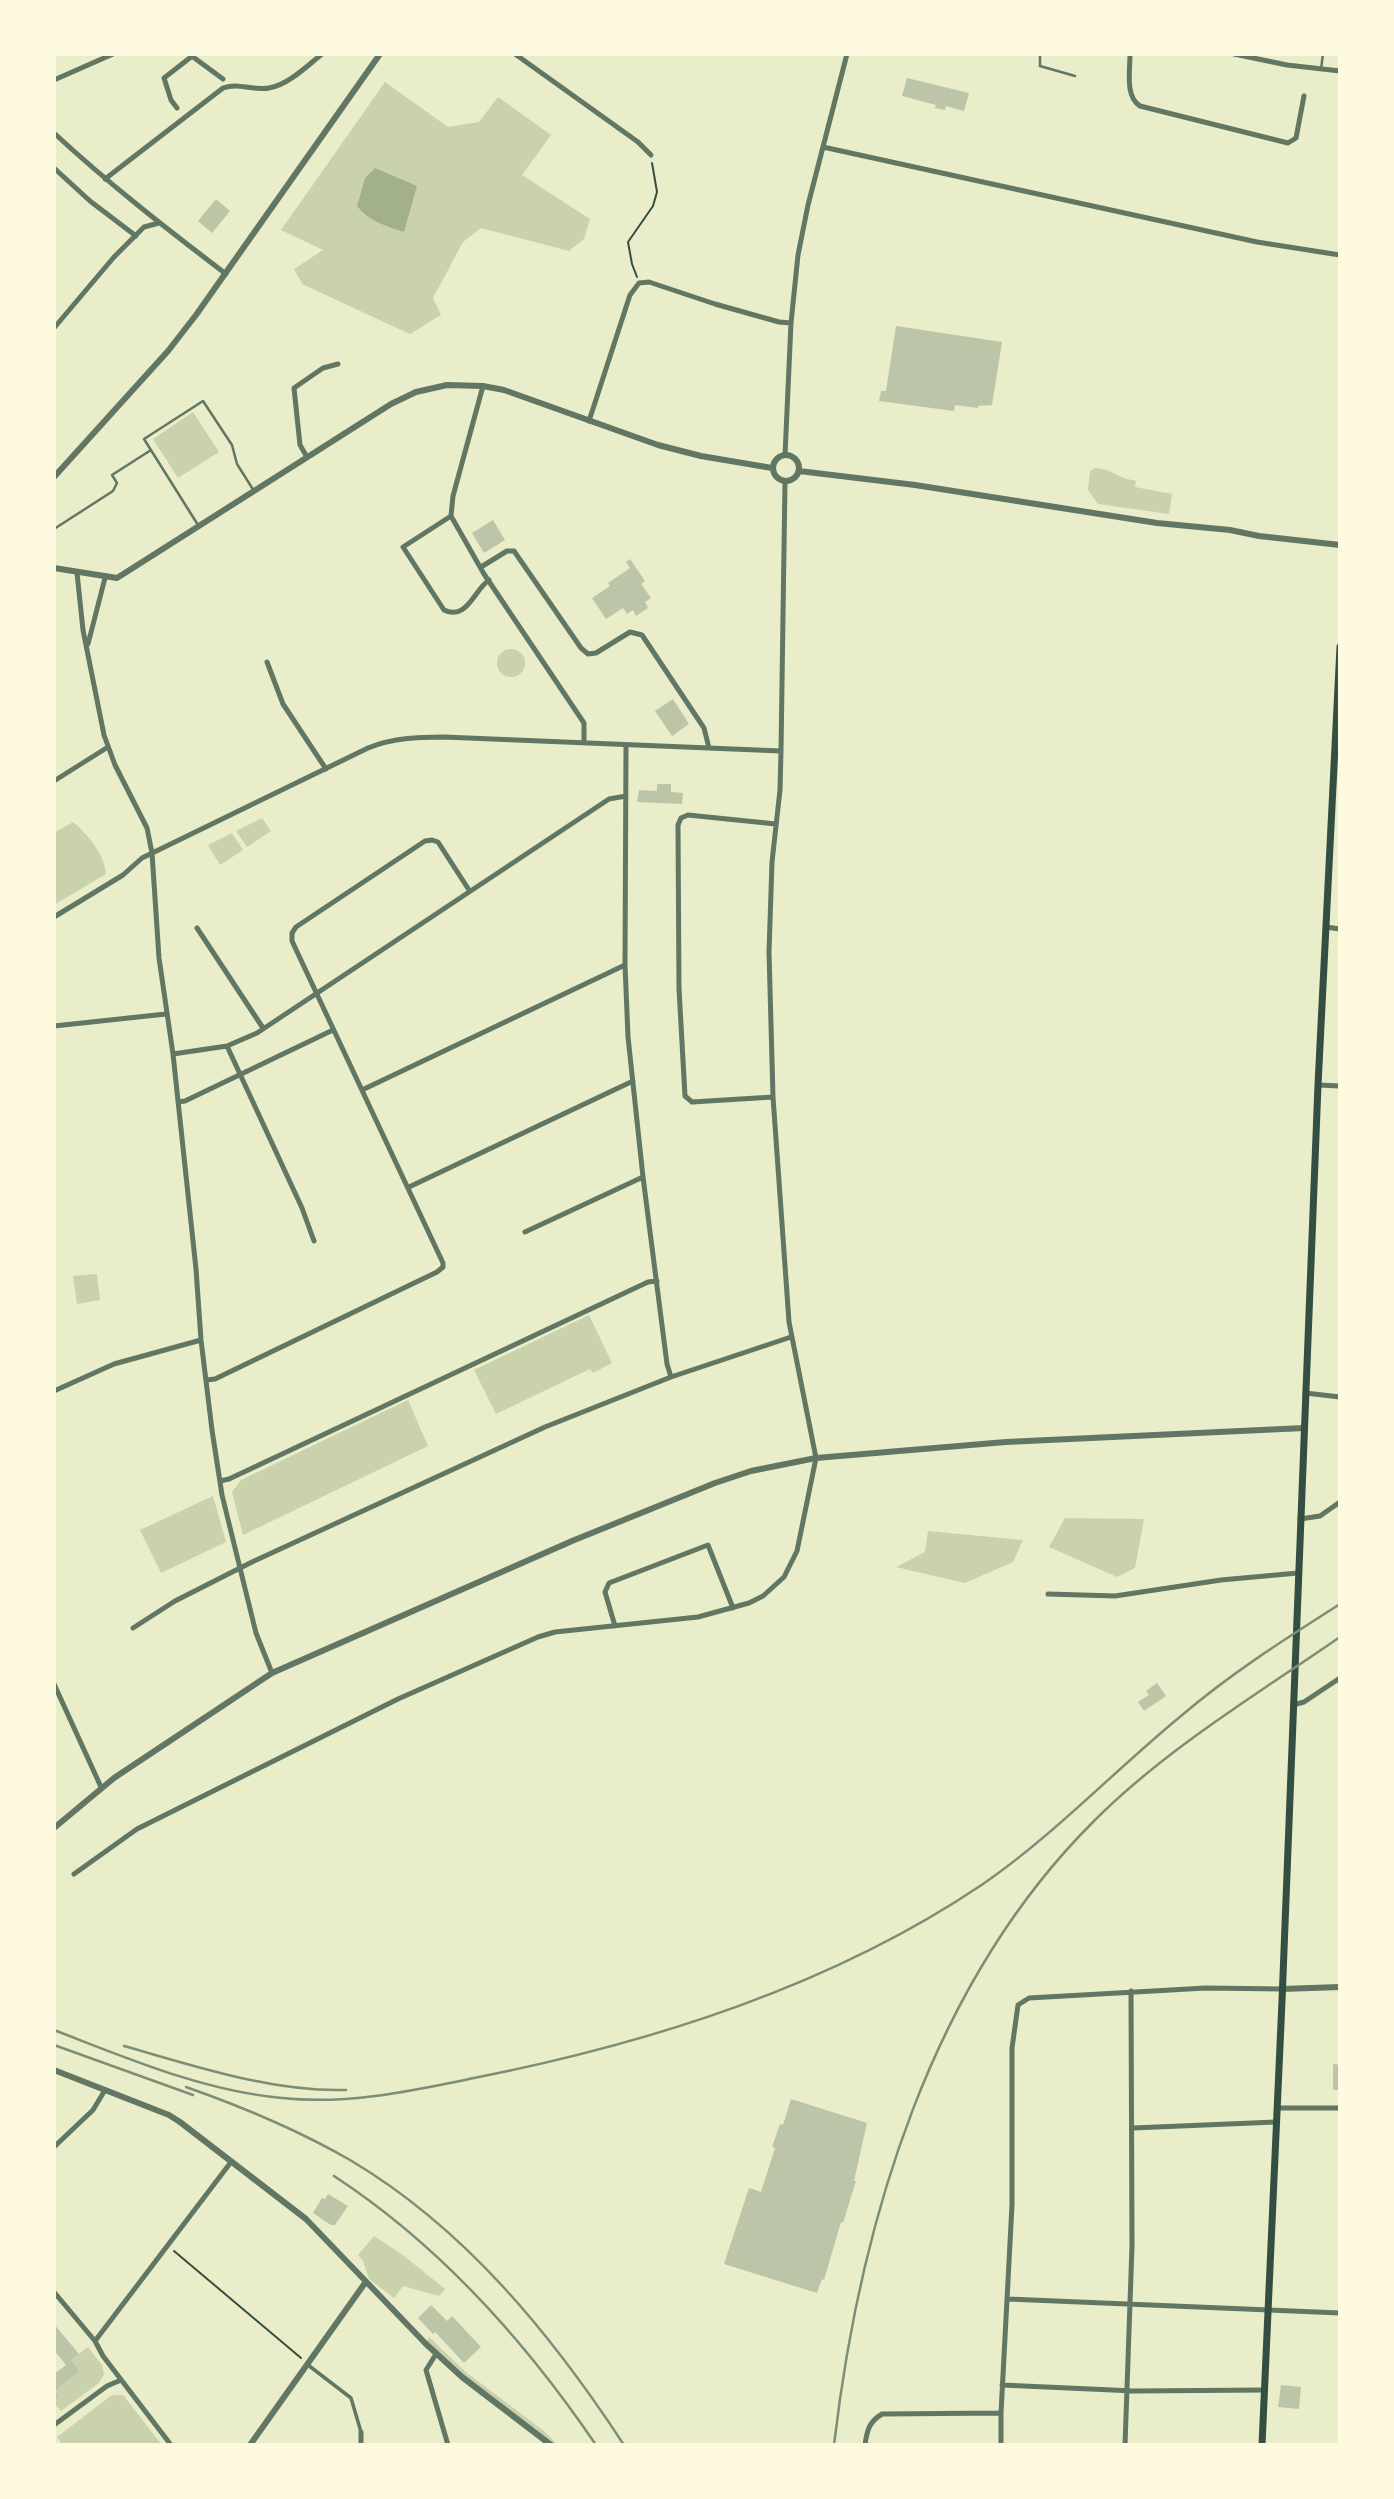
<!DOCTYPE html>
<html>
<head>
<meta charset="utf-8">
<style>
  body { margin:0 }
  #map { position:relative; width:1394px; height:2499px; overflow:hidden; background:#e9edc9; font-family:Signika,sans-serif }
  canvas { display:block }
  .frame { position:absolute; inset:0; border:56px solid #fefae0; pointer-events:none }
</style>
</head>
<body>
<div id="map">
<canvas width="1394" height="2499"></canvas>
<div class="frame"></div>
</div>
<script>
const context = document.querySelector('canvas').getContext('2d');
context.lineJoin = 'round';
function paint(path, color) { context.fillStyle = color; context.fill(path, 'evenodd'); }
function trace(path, color, width, dash) { context.strokeStyle = color; context.lineWidth = width; context.lineCap = dash ? 'butt' : 'round'; context.setLineDash(dash || []); context.stroke(path); }
paint(new Path2D(`
  M 385,82 L 448,127 L 479,122 L 498,97 L 551,135 L 522,175 L 590,219 L 584,239 L 569,251 L 481,228 L 463,242 L 433,298 L 441,315 L 410,334 L 302,284 L 294,269 L 323,250 L 281,230 Z
  M 193,412 L 219,452 L 178,478 L 153,439 Z
  M 1095,468 C 1112,469 1117,478 1136,481 L 1135,487 L 1172,494 L 1169,514 L 1098,504 L 1088,490 L 1090,471 Z
  M497 663a14 14 0 1 1 28 0a14 14 0 1 1-28 0Z
  M 262,818 L 271,831 L 247,847 L 236,831 Z
  M 73,822 C 88,835 104,853 106,874 L 54,905 L 54,833 Z
  M 232,833 L 243,850 L 220,865 L 208,845 Z
  M 97,1274 L 100,1300 L 77,1304 L 73,1276 Z
  M 589,1315 L 612,1363 L 593,1373 L 590,1369 L 496,1414 L 474,1370 Z
  M 408,1400 L 428,1446 L 243,1535 L 232,1492 L 241,1480 Z
  M 213,1496 L 226,1542 L 161,1573 L 140,1530 Z
  M 1065,1518 L 1144,1519 L 1135,1568 L 1117,1577 L 1049,1547 Z
  M 928,1531 L 1023,1540 L 1013,1562 L 965,1583 L 896,1567 L 925,1552 Z
  M 374,2236 L 403,2255 L 445,2289 L 439,2296 L 403,2286 L 394,2298 L 369,2279 L 363,2261 L 358,2255 Z
  M 429,2337 L 467,2373 L 544,2431 L 558,2445 L 551,2445 L 535,2431 L 537,2427 L 531,2429 L 462,2377 L 426,2344 Z
  M 88,2347 L 102,2365 L 104,2374 L 99,2383 L 61,2411 L 54,2403 L 54,2399 L 59,2395 L 55,2391 L 80,2371 L 71,2360 Z
  M 112,2395 L 123,2395 L 162,2445 L 62,2445 L 57,2437 Z`), '#cad2ad');
paint(new Path2D(`
  M 375,168 L 417,186 L 404,232 C 385,226 369,221 357,206 L 365,178 Z`), '#a3b18a');
paint(new Path2D(`
  M 907,78 L 969,93 L 964,111 L 946,106 L 945,110 L 935,108 L 936,105 L 902,96 Z
  M 216,199 L 230,211 L 212,233 L 198,221 Z
  M 896,326 L 1002,342 L 992,405 L 978,406 L 978,408 L 955,405 L 954,411 L 879,401 L 881,391 L 886,391 Z
  M 493,520 L 505,540 L 484,553 L 472,533 Z
  M 630,559 L 645,581 L 641,584 L 651,598 L 645,602 L 648,608 L 636,616 L 633,610 L 627,614 L 623,608 L 606,619 L 592,598 L 610,586 L 608,583 L 630,568 L 626,562 Z
  M 673,699 L 689,724 L 672,736 L 655,711 Z
  M 657,784 L 671,784 L 671,792 L 683,793 L 682,804 L 637,802 L 639,790 L 657,791 Z
  M 1157,1683 L 1166,1696 L 1144,1711 L 1138,1702 L 1149,1695 L 1146,1691 Z
  M 1333,2064 L 1340,2065 L 1340,2090 L 1333,2090 Z
  M 791,2099 L 867,2123 L 854,2181 L 856,2181 L 843,2223 L 841,2222 L 824,2280 L 822,2279 L 817,2293 L 724,2264 L 749,2188 L 761,2192 L 775,2148 L 772,2147 L 780,2124 L 783,2125 Z
  M 328,2194 L 348,2206 L 335,2225 L 331,2225 L 313,2213 L 322,2198 L 325,2199 Z
  M 431,2305 L 447,2321 L 452,2316 L 481,2347 L 464,2363 L 435,2332 L 433,2334 L 418,2318 Z
  M 54,2324 L 79,2354 L 71,2360 L 80,2371 L 55,2391 L 59,2395 L 54,2399 L 54,2374 L 66,2365 L 54,2350 Z
  M 1281,2385 L 1301,2387 L 1299,2409 L 1278,2407 Z`), '#bcc5a7');
trace(new Path2D(`
  M 637,277 L 632,264 L 628,242 L 653,206 L 657,192 L 652,163
  M 174,2251 L 301,2358`), '#344e41', 2);
trace(new Path2D(`
  M 1040,54 L 1040,66 L 1075,76
  M 1321,69 L 1323,54
  M 198,525 L 144,439 L 203,401 L 232,445 L 237,464 L 254,491
  M 54,529 L 113,491 L 117,483 L 112,475 L 151,450`), '#617663', 2.5);
trace(new Path2D(`
  M 308,2365 L 351,2398 L 361,2432`), '#617663', 3.5);
trace(new Path2D(`
  M 189,54 L 223,79
  M 515,54 L 638,142 L 651,155
  M 1130,54 C 1130,71 1125,97 1140,106 L 1288,143 L 1296,138 L 1304,96
  M 1234,54 L 1287,65 L 1340,71
  M 54,80 L 113,54
  M 177,108 L 171,100 L 164,78 L 191,57
  M 54,133 C 109,184 167,229 226,274
  M 823,147 L 1257,242 L 1340,255
  M 54,168 L 90,201 L 136,236
  M 105,179 L 223,88 C 238,82 253,91 269,88 C 288,85 307,66 322,54
  M 54,328 L 114,257 L 144,227 L 159,223
  M 483,386 L 453,496 L 451,516 L 484,574 L 584,723 L 584,743
  M 589,421 L 630,295 L 639,283 L 649,282 L 715,304 L 779,322 L 791,323
  M 785,455 L 791,323 L 798,255 L 808,205 L 847,54
  M 307,457 L 300,445 L 294,388 L 323,368 L 338,364
  M 451,516 L 403,547 L 444,610 C 467,621 474,590 489,580
  M 481,567 L 507,551 L 514,551 L 581,648 L 588,654 L 596,653 L 630,632 L 642,635 L 704,728 L 709,748
  M 77,573 L 83,630 L 104,735 L 115,765 L 147,828 L 152,853 L 159,958 L 173,1054 L 196,1269 L 201,1340 L 212,1430 L 222,1495 L 256,1633 L 272,1673
  M 88,644 L 105,578
  M 267,662 L 283,704 L 326,769
  M 626,745 L 625,965 L 628,1037 L 643,1177 L 667,1364 L 671,1377
  M 54,781 L 108,747
  M 54,917 L 123,875 L 142,858 L 368,748 C 392,738 418,737 444,737 L 781,751
  M 1326,927 L 1340,929
  M 197,928 L 263,1028
  M 54,1026 L 166,1014
  M 227,1046 L 302,1208 L 314,1241
  M 173,1054 L 227,1046 L 257,1033 L 609,799 L 626,796
  M 1318,1085 L 1340,1086
  M 362,1090 L 625,965
  M 773,1097 L 692,1102 L 685,1096 L 679,989 L 678,825 L 681,818 L 688,815 L 776,824
  M 178,1102 L 185,1101 L 333,1030
  M 409,1187 L 633,1081
  M 525,1232 L 643,1177
  M 206,1380 L 215,1379 L 437,1272 L 443,1267 L 443,1263 L 292,941 L 292,933 L 296,927 L 425,841 L 432,840 L 438,842 L 469,890
  M 54,1391 L 114,1364 L 201,1340
  M 1305,1393 L 1340,1397
  M 220,1481 L 229,1479 L 648,1282 L 657,1281
  M 1300,1519 L 1320,1516 L 1340,1502
  M 1048,1594 L 1115,1596 L 1221,1580 L 1298,1573
  M 615,1626 L 605,1592 L 609,1583 L 708,1545 L 733,1608
  M 133,1628 L 175,1601 L 252,1562 L 545,1427 L 671,1377 L 791,1337
  M 54,1684 L 101,1787
  M 1293,1705 L 1304,1702 L 1340,1678
  M 74,1874 L 137,1829 L 398,1699 L 538,1637 L 555,1632 L 698,1617 L 749,1603 L 763,1596 L 784,1577 L 797,1551 L 816,1458 L 789,1322 L 773,1097 L 769,952 L 772,862 L 780,790 L 781,751 L 785,482
  M 1277,2108 L 1340,2108
  M 1133,2128 L 1276,2122
  M 54,2147 L 93,2110 L 105,2090
  M 54,2292 L 95,2341 L 103,2356 L 171,2445
  M 1008,2299 L 1340,2313
  M 95,2341 L 231,2162
  M 436,2354 L 426,2370 L 448,2445
  M 1002,2385 L 1134,2391 L 1264,2390
  M 54,2425 L 107,2386 L 121,2380
  M 361,2432 L 361,2445
  M 865,2445 C 867,2430 869,2422 882,2414 L 1001,2413
  M 1001,2445 L 1001,2413 L 1012,2205 L 1012,2048 L 1018,2005 L 1029,1998 L 1206,1988 L 1282,1989
  M 1125,2445 L 1132,2246 L 1131,1991`), '#617663', 5);
trace(new Path2D(`
  M773 468a13 13 0 1 1 26 0a13 13 0 1 1-26 0Z
  M 799,471 L 915,485 L 1157,523 L 1230,530 L 1259,536 L 1340,545
  M 54,477 L 168,351 L 196,315 L 380,54
  M 54,568 L 117,578 L 391,404 L 416,392 L 447,385 L 483,386 L 504,390 L 658,445 L 701,456 L 772,468
  M 54,1828 L 114,1778 L 272,1673 L 572,1541 L 715,1483 L 751,1471 L 816,1458 L 1006,1442 L 1304,1428
  M 1282,1989 L 1340,1987
  M 54,2070 L 169,2115 L 180,2122 L 306,2219 L 426,2344 L 462,2377 L 551,2445
  M 250,2445 L 365,2283`), '#617663', 6);
trace(new Path2D(`
  M 1262,2445 L 1282,2001 L 1318,1085 L 1340,647`), '#344e41', 7);
trace(new Path2D(`
  M 54,2030 C 127,2058 203,2091 282,2098 C 347,2105 411,2091 474,2078 C 651,2043 832,1986 983,1884 C 1054,1835 1114,1771 1181,1716 C 1230,1674 1285,1639 1340,1604
  M 54,2045 L 193,2095
  M 124,2046 C 195,2066 271,2092 346,2090
  M 186,2087 C 243,2107 298,2130 350,2160 C 465,2228 552,2335 624,2445
  M 334,2176 C 438,2244 526,2342 596,2445
  M 834,2445 C 860,2222 931,1983 1094,1821 C 1166,1749 1256,1695 1340,1637`), '#7c8e77', 2.5);
</script>
</body>
</html>
